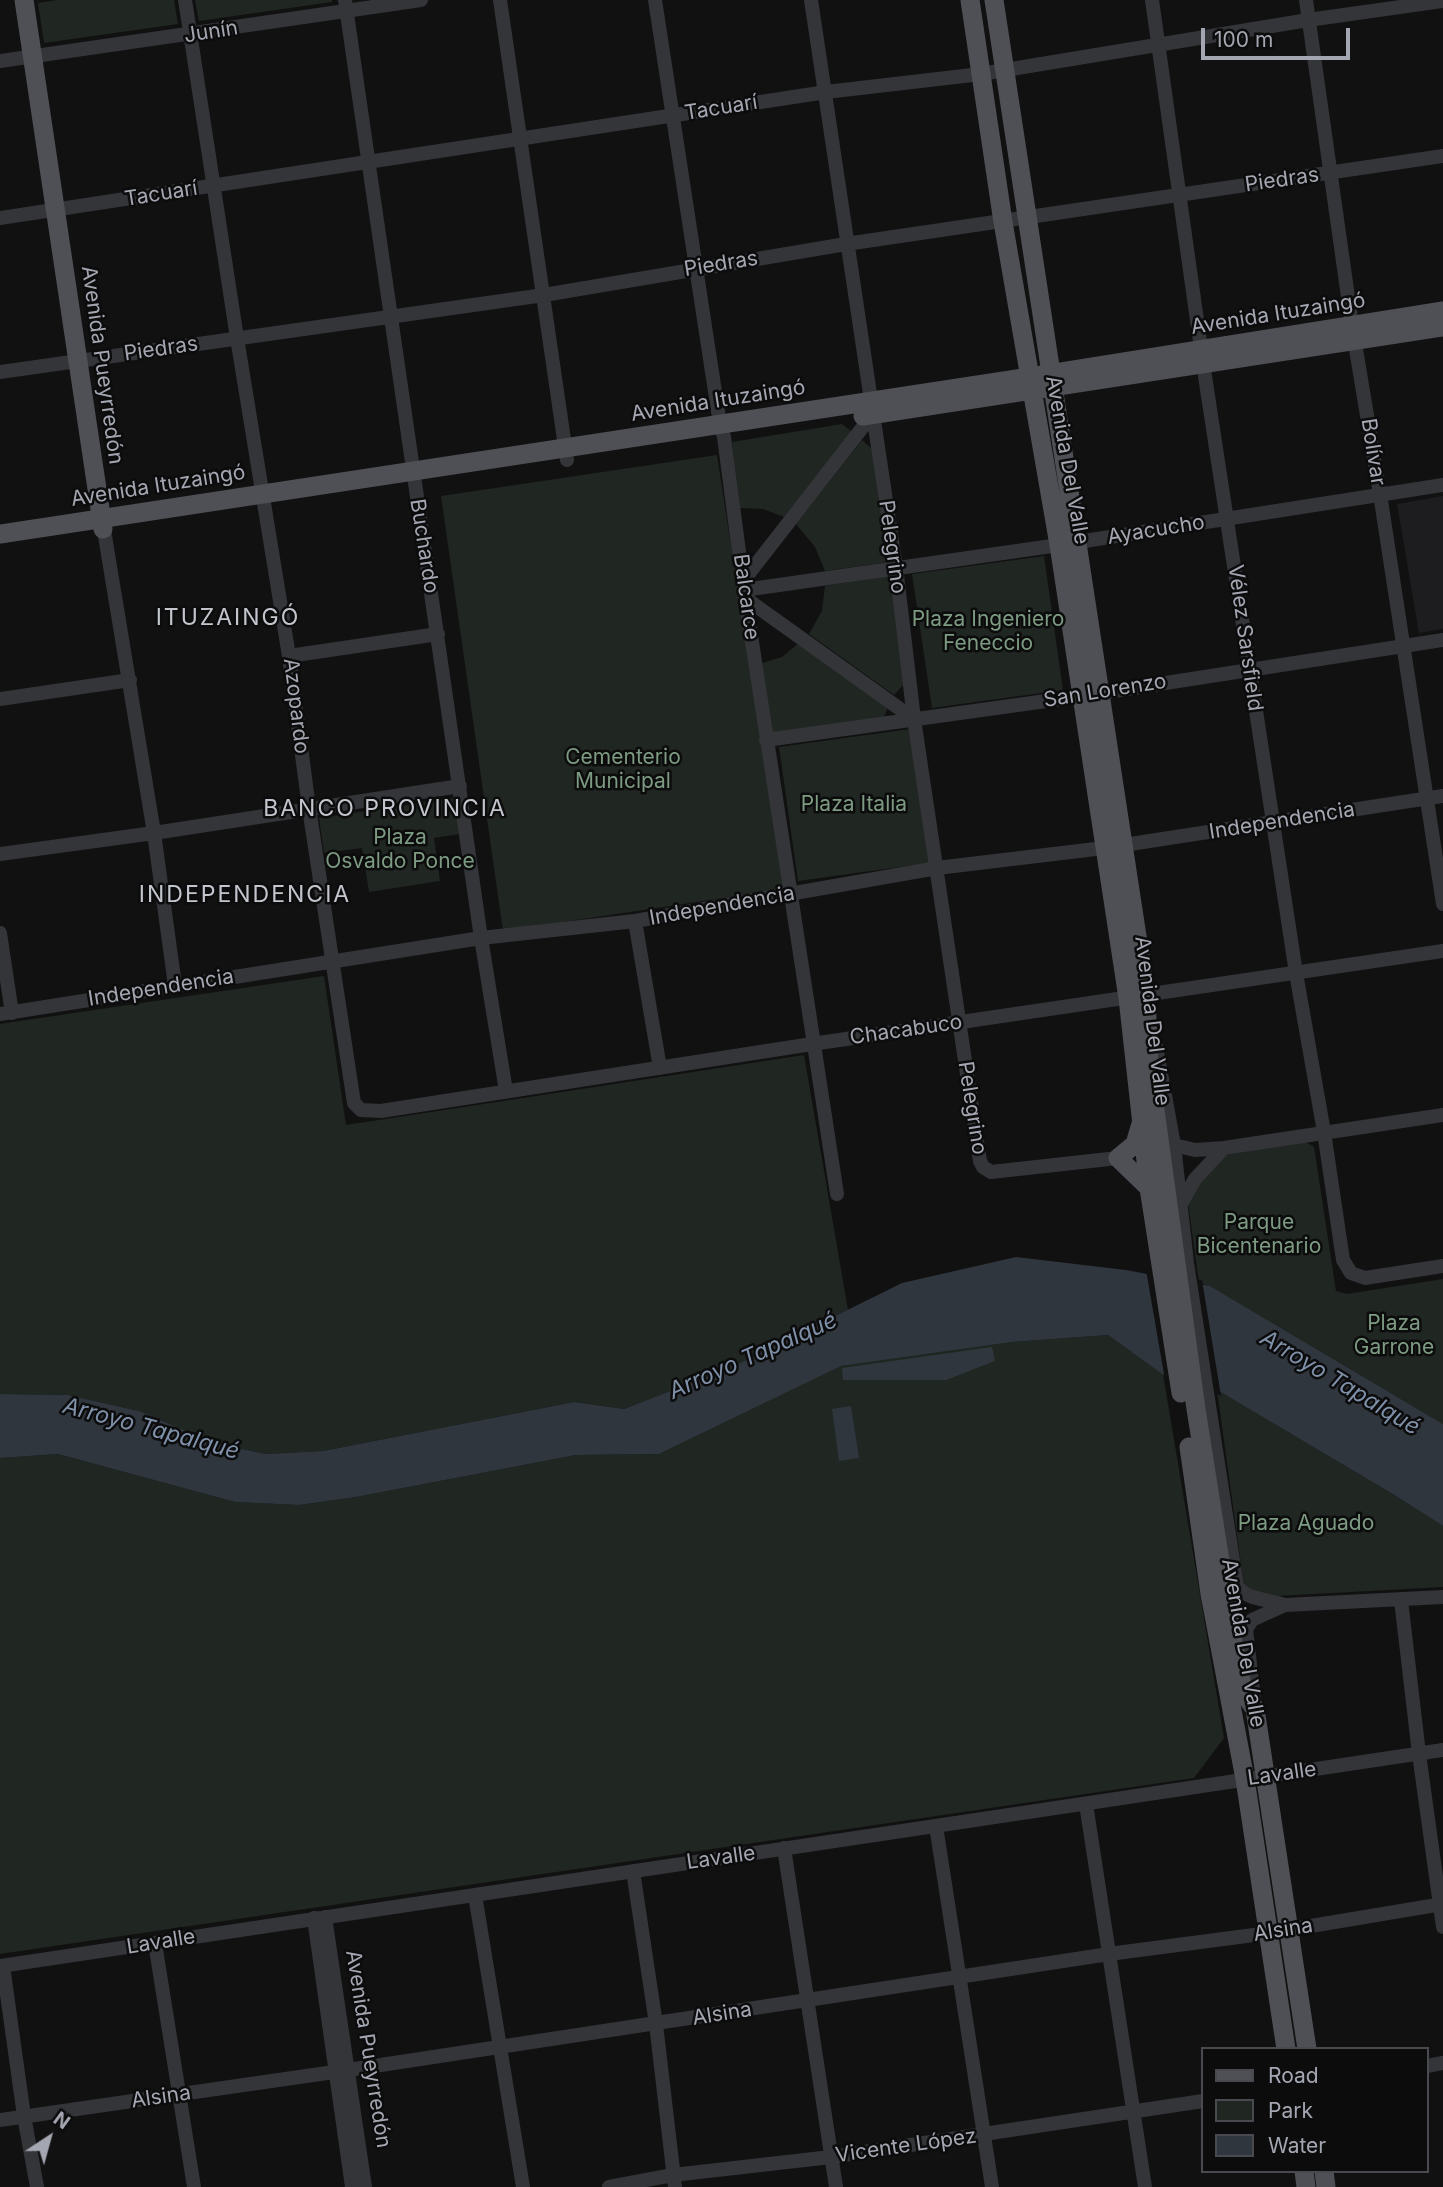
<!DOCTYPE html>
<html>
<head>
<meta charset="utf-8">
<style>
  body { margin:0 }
  #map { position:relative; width:1443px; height:2187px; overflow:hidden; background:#111112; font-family:Inter,sans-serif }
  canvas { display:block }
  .legend { position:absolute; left:1201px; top:2047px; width:228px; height:126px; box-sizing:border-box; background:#0c0c0d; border:2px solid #494a4f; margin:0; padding:9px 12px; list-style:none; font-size:21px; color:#a4a7b1 }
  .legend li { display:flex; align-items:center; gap:14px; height:35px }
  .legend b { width:35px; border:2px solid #494a4f }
  .north { position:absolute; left:14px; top:2103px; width:70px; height:70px; -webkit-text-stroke:5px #0c0c0d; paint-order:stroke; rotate:36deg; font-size:19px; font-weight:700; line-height:28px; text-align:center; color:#a4a7b1 }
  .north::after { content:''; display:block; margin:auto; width:24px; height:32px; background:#a4a7b1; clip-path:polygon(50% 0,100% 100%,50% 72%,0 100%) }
  .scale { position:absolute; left:1201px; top:28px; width:149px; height:32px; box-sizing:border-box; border:4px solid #a4a7b1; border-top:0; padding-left:9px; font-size:21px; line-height:24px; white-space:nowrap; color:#a4a7b1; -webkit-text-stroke:5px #0c0c0d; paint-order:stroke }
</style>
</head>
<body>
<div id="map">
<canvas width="1443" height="2187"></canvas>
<ul class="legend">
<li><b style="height:9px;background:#4f5055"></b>Road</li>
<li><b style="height:19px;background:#202621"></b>Park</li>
<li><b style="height:19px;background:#30363d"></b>Water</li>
</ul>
<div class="north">N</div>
<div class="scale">100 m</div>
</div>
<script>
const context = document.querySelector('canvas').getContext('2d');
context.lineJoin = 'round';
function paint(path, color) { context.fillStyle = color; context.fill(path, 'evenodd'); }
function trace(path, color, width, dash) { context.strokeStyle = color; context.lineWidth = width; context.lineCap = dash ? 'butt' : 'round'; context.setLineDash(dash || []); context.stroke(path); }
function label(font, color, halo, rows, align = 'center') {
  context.font = font + ' Inter,sans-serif'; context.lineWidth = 5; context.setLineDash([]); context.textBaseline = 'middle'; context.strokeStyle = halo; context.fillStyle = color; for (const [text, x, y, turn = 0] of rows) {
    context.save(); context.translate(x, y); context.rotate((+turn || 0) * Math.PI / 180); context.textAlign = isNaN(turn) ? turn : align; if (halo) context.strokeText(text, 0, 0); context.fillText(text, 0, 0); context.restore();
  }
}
paint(new Path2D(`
  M 1443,496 L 1443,629 L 1419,633 L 1397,504 Z`), '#1d1d1f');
paint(new Path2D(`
  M 57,0 L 174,0 L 178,24 L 44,43 L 38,3 Z
  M 195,0 L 332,0 L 332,2 L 199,21 Z
  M 842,424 L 852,432 L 784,517 L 763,509 L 740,508 L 732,442 Z
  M 862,440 L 872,449 L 889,562 L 825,571 L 815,547 L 796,524 Z
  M 717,455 L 784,889 L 503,931 L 441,496 Z
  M 1044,556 L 1063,690 L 932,708 L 912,574 Z
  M 891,575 L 905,683 L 894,695 L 809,634 L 822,611 L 825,586 Z
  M 799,643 L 888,707 L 884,717 L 771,734 L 762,663 L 782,657 Z
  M 910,729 L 929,863 L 798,881 L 779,747 Z
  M 455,798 L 460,834 L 434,838 L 440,881 L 369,892 L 362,848 L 324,853 L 319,818 Z
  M 324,976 L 346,1125 L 804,1055 L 848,1310 L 732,1367 L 624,1409 L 574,1402 L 323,1451 L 266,1454 L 217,1444 L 139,1411 L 68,1395 L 0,1394 L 0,1024 Z
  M 1306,1142 L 1314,1147 L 1336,1291 L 1347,1294 L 1443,1279 L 1443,1424 L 1210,1286 L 1199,1283 L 1188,1202 L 1200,1178 L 1225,1155 Z
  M 1108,1335 L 1163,1374 L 1224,1738 L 1194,1778 L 0,1954 L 0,1458 L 58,1454 L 235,1502 L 299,1505 L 356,1497 L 576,1455 L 659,1454 L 840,1366 L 1012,1342 Z
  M 1217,1390 L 1391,1493 L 1443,1526 L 1443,1587 L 1277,1596 L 1252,1595 L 1244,1586 Z`), '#202621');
paint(new Path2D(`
  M 1016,1257 L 1126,1270 L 1210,1286 L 1443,1424 L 1443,1526 L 1391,1493 L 1217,1390 L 1172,1381 L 1108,1335 L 1012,1342 L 841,1366 L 659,1454 L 576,1455 L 356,1497 L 299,1505 L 235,1502 L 58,1454 L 0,1458 L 0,1394 L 68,1395 L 139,1411 L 217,1444 L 266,1454 L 323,1451 L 574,1402 L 624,1409 L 732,1367 L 902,1283 Z
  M 992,1347 L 995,1361 L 946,1380 L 843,1380 L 842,1368 Z
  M 851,1406 L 859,1458 L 839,1461 L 832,1409 Z`), '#30363d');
paint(new Path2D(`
  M 1146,1270 L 1202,1280 L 1221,1396 L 1216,1393 L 1171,1384 L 1165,1380 Z`), '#111112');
trace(new Path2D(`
  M 185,0 L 237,338 L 289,656 L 309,808 L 354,1103 L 361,1110 L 381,1111 L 812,1044 L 1443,951
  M 345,0 L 481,938 L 506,1091
  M 500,0 L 567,460
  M 655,0 L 720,424 L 724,437 L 744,590 L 837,1194
  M 811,0 L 896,567 L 914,719 L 980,1161 L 983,1167 L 991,1172 L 1118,1158
  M 1152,0 L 1203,363 L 1296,973 L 1324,1132 L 1343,1260 L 1351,1273 L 1365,1278 L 1443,1266
  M 1306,0 L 1352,325 L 1380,494 L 1443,904
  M 0,61 L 421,0
  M 0,218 L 826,92 L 981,74 L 1308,20 L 1443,1
  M 0,372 L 544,295 L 846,244 L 1443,156
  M 104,530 L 154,833 L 175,985
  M 743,581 L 873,414
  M 744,590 L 1059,545 L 1443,485
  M 745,598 L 914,719
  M 289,656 L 438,634
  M 0,699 L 130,680
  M 766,740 L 1082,696 L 1443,640
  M 0,854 L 154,833 L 460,786
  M 635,921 L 660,1068
  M 0,933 L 12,1013
  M 0,1014 L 481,938 L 635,921 L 937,868 L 1104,848 L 1443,796
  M 1156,1046 L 1174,1145 L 1187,1263 L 1237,1586 C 1246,1600 1268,1599 1285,1605 L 1443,1597
  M 1174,1145 L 1195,1150 L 1224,1148 L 1443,1115
  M 1181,1204 L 1195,1179 L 1224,1148
  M 1401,1600 L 1419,1754 L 1443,1927
  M 1254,1699 L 1246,1629 L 1252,1620 L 1285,1605
  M 1086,1804 L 1145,2187
  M 936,1826 L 992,2187
  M 784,1848 L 836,2187
  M 633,1871 L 656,2024 L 675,2187
  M 475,1895 L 523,2187
  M 325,1917 L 365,2187
  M 314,1918 L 352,2187
  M 155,1943 L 194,2187
  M 0,1966 L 1443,1750
  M 3,1966 L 24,2116 L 37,2187
  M 1427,2066 L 1443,2063
  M 0,2120 L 348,2070 L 1109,1954 L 1269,1933 L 1443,1904
  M 609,2187 L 673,2175 L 831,2157 L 1203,2101`), '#343539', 14);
trace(new Path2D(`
  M 24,0 L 103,529
  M 970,0 L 1003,222 L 1059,545 L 1128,998 L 1149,1188 L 1181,1393
  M 994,0 L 1146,995 L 1149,1066 L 1196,1409 L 1232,1637 L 1241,1681 L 1246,1696 L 1255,1709 L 1307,2049
  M 863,416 L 1443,327
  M 0,534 L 1030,377 L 1443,311
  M 1141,1124 L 1135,1144 L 1118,1158 L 1149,1188
  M 1189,1447 L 1210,1594 L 1245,1779 L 1286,2049
  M 1304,2171 L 1306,2187
  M 1324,2171 L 1326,2187`), '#4f5055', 19);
label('21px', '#a4a7b1', '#0c0c0d', [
  ["Junín",211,32,-9],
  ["Tacuarí",721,108,-9],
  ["Piedras",1282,180,-8],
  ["Tacuarí",161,194,-9],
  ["Piedras",721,264,-9],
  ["Avenida Ituzaingó",1278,314,-9],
  ["Piedras",161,349,-8],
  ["Avenida Pueyrredón",102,365,82],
  ["Avenida Ituzaingó",718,401,-9],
  ["Bolívar",1373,452,81],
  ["Avenida Del Valle",1067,460,80],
  ["Avenida Ituzaingó",158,486,-9],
  ["Ayacucho",1156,530,-9],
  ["Buchardo",424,546,81],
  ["Pelegrino",892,547,82],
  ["Balcarce",746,597,82],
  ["Vélez Sarsfield",1245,638,82],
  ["San Lorenzo",1105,691,-9],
  ["Azopardo",296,706,83],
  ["Independencia",1282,821,-9],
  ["Independencia",722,906,-10],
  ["Independencia",161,988,-9],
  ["Avenida Del Valle",1152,1021,83],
  ["Chacabuco",906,1030,-8],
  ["Pelegrino",972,1108,81],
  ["Avenida Del Valle",1243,1643,80],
  ["Lavalle",1282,1774,-8],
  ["Lavalle",721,1858,-8],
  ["Alsina",1283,1930,-9],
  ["Lavalle",161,1942,-9],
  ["Alsina",722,2014,-9],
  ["Avenida Pueyrredón",368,2049,81],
  ["Alsina",161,2097,-8],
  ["Vicente López",906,2146,-8]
]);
label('21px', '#7d9a82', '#0c0c0d', [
  ["Plaza Ingeniero",988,620],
  ["Feneccio",988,644],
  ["Cementerio",623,758],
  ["Municipal",623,782],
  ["Plaza Italia",854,805],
  ["Plaza",400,838],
  ["Osvaldo Ponce",400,862],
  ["Parque",1259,1223],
  ["Bicentenario",1259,1247],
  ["Plaza",1394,1324],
  ["Garrone",1394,1348],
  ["Plaza Aguado",1306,1524]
]);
context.letterSpacing = '2px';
label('23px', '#c4c6ce', '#0c0c0d', [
  ["ITUZAINGÓ",228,618],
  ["BANCO PROVINCIA",385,809],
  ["INDEPENDENCIA",245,895]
]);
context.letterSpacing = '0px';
label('italic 23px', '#7f90a9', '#0c0c0d', [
  ["Arroyo Tapalqué",753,1356,-24],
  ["Arroyo Tapalqué",1340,1383,31],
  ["Arroyo Tapalqué",151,1429,15]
]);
</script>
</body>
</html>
